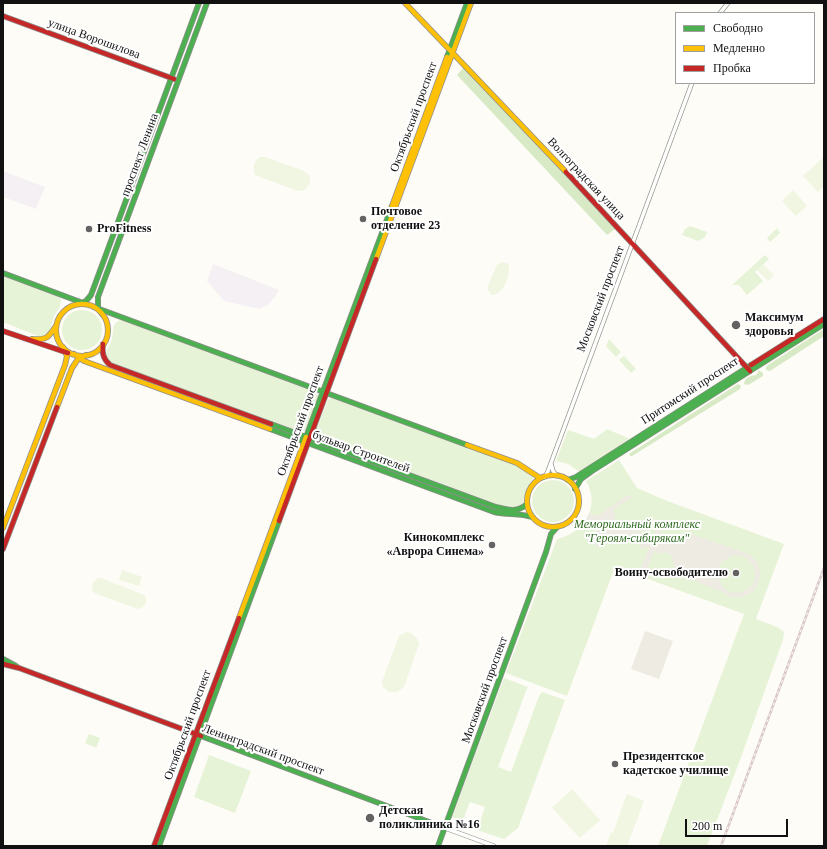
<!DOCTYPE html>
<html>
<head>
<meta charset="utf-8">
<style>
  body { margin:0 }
  #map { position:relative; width:827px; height:849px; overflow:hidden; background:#fdfcf7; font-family:"Times New Roman",serif }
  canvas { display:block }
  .frame { position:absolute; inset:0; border:4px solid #111; pointer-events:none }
  .legend { position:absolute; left:675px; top:12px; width:140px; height:72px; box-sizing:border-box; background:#fff; border:1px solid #a0a0a0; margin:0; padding:5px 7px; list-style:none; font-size:12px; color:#111 }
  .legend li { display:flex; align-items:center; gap:8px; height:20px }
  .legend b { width:20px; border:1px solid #a0a0a0 }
  .scale { position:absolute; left:685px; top:819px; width:103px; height:18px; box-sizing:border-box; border:2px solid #111; border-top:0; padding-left:5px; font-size:12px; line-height:14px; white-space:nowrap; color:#111; -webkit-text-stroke:3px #fff; paint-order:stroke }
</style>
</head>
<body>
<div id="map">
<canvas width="827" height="849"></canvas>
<div class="frame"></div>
<ul class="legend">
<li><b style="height:5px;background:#4caf50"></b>Свободно</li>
<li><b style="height:5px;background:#ffc107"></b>Медленно</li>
<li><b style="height:5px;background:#c62828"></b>Пробка</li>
</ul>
<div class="scale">200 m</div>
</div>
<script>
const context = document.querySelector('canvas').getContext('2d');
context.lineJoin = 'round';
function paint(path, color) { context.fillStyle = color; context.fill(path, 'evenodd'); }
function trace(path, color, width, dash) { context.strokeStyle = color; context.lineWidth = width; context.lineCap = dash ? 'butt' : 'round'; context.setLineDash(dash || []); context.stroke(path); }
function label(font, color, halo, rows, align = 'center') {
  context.font = font + ' "Times New Roman",serif'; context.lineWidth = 4; context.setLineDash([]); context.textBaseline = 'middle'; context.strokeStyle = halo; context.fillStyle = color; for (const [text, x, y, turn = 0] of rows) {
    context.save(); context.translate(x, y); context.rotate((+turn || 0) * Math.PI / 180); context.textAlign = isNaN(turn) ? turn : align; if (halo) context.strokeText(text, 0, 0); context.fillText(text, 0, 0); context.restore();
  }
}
paint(new Path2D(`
  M 3,171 L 45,187 L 36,209 L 3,197 Z
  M 213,264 L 279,290 L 274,298 L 268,305 L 259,309 L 224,301 L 207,281 Z`), '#f5f0f3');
paint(new Path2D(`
  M 690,226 L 707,232 L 705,237 L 698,241 L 682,235 L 685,229 Z
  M 777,228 L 780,233 L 770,242 L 767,238 Z
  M 765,255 L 769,259 L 755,272 L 763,281 L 747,295 L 739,285 L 732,285 Z
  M 3,275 L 57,295 L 61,299 L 60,307 L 54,316 L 49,332 L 45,336 L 38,336 L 3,322 Z
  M62 330a20 20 0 1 1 40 0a20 20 0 1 1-40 0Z
  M 121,320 L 316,391 L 319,397 L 307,428 L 304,431 L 299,432 L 111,363 C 101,355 109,348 112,339 C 114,331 111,323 121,320 Z
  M 609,339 L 621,352 L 616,357 L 606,346 Z
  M 624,356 L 636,369 L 631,373 L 619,360 Z
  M 331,398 L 518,466 L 530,473 L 534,477 L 527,488 L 522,506 L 516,508 L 502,506 L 319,438 L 316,434 L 316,430 L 328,400 Z
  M 607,429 L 628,438 L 629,440 L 580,472 L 568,464 L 556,461 L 568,430 L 594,439 Z
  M 619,460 L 637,488 L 662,499 L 784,544 L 756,619 L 777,627 L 784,632 L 783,640 L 740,760 L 707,846 L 658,846 L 744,614 L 615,567 L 567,696 L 506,673 L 557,539 C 584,533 601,507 586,481 Z
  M532 501a21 21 0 1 1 42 0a21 21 0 1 1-42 0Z
  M 504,678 L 528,687 L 526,691 L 498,767 L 511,772 L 539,696 L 542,692 L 565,700 L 518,828 L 504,839 L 477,830 L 485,807 L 470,802 L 462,822 L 459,822 L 452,817 Z
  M 89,734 L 100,738 L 96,748 L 85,743 Z
  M 209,755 L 251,771 L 235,813 L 194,797 Z`), '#e7f3d7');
paint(new Path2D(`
  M 464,67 L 618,227 L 607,235 L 457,75 Z
  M 824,329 L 824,336 L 770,371 L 766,370 L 766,367 L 768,365 Z
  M 759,370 L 763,373 L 763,376 L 748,385 L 744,384 C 745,377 751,376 756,375 Z
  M 738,384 L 741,386 L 740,389 L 632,456 L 630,456 L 629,454 L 632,452 Z`), '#d8eac5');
paint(new Path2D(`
  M 260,157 L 265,157 L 304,171 L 310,176 C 311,185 306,191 298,191 L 255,175 C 252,168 254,161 260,157 Z
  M 824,157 L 824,186 L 818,192 L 803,176 Z
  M 793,190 L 807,206 L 796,216 L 782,201 Z
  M 503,262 L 508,264 C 512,272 503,297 491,295 L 487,288 L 497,265 Z
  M 763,264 L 774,275 L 768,281 L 757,270 Z
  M 122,570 L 142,577 L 139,586 L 119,580 Z
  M 98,578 L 101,578 L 144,595 C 148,600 146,605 141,608 L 138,609 L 94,593 C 90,587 92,582 98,578 Z
  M 406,632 C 414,633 417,637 419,644 L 404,687 L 397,692 L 389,692 L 383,687 L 382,682 L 399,636 Z
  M 572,789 L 600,820 L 580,838 L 552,808 Z
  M 627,794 L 644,801 L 627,846 L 606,846 L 611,832 L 613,833 Z`), '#f0f6e1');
paint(new Path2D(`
  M 627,495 L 632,497 L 613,510 L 616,522 L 626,526 L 632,524 L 634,529 L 643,533 L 648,530 L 651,536 L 653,536 L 660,519 L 665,521 L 659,538 L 661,539 L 665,536 L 668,542 L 675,545 L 691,534 L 749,554 L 757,562 L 760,573 L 758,584 L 755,589 L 751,593 L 741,597 L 730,597 L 720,591 L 676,574 L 671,555 L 664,552 L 658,555 L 655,550 L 646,572 L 640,570 L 649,547 L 646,547 L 641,549 L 638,544 L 630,540 L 625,543 L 622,537 L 612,533 L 600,542 L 598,548 L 594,545 L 597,537 L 594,526 L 584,523 L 589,513 L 598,516 ZM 737,555 L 744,557 L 749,560 L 753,565 L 755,572 L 755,578 L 753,584 L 748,589 L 742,592 L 736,593 L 726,590 L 722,586 L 718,574 L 718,570 L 722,562 L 731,556 Z
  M 645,631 L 673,641 L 659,679 L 631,669 Z`), '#edebe2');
const street = new Path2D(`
  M 720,13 L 728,3
  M 551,464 L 553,471 L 557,476
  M 545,477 L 548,471 L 692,83
  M 445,828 L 494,846`);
const fast = new Path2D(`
  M 447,57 L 467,3
  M 3,273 L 83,303
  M 78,304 L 86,301 L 91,295 L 199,3
  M 94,307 L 467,445
  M 102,314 L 98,307 L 98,297 L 207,3
  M 271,424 L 496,507 C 508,510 517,513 527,504
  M 270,429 L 494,512 C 507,515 520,513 532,517
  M 306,437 L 392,206
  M 568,480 L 576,477 L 751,365
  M 575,489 L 581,479 L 592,471 L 824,324
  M 3,659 L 16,666
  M 201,736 L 445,828
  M 159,846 L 279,521
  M 438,846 L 546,552 L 551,534 L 557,527`);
const slow = new Path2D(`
  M 405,3 L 566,172
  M 392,206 L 447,57
  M 376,259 L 471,3
  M56 330a26 26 0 1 1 52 0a26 26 0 1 1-52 0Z
  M 32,339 C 47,340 48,338 56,326
  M 74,354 L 84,361 L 270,429
  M 57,407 L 72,368 L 78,359 L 86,355
  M 467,445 L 517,463 L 540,478
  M527 501a26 26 0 1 1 52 0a26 26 0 1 1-52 0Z
  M 3,528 L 65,365 L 67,356 L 63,347
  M 239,618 L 306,437`);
const jam = new Path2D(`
  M 3,16 L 174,79
  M 566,172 L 750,371
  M 3,331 L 68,353
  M 103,344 C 102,353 103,359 110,365 L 271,424
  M 751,365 L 824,319
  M 279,521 L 376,259
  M 3,549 L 57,407
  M 3,664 L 19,668 L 201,736
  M 154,846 L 239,618`);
trace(street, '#979795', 5);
trace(fast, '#8e8d8b', 6);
trace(slow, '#8e8d8b', 6);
trace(jam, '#8e8d8b', 6);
trace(street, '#fffffe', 3.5);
trace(fast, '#4caf50', 4.5);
trace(slow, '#ffc107', 4.5);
trace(jam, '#c62828', 4.5);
const rail = new Path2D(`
  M 721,846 L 824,568`);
trace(rail, '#d9c6c7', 2.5);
trace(rail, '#fff', 1, [3]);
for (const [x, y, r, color] of [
  [363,219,4,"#646362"],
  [89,229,4,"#646362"],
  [736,325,5,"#646362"],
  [492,545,4,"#646362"],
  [736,573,4,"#646362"],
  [615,764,4,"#646362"],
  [370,818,5,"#646362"]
]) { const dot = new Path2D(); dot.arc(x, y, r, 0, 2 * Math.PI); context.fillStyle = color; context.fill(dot); trace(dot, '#fff', 1.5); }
label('12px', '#111', '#fff', [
  ["улица Ворошилова",94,39,20],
  ["Октябрьский проспект",414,117,-70],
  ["проспект Ленина",140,155,-70],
  ["Волгоградская улица",586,179,47],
  ["Московский проспект",601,299,-69],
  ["Притомский проспект",690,391,-33],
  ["Октябрьский проспект",301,421,-70],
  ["бульвар Строителей",361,452,20],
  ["Московский проспект",485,690,-70],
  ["Октябрьский проспект",188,725,-70],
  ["Ленинградский проспект",263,750,20]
]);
label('bold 12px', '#111', '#fff', [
  ["Почтовое",371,212],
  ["отделение 23",371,226],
  ["ProFitness",97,229],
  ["Максимум",745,318],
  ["здоровья",745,332],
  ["Кинокомплекс",484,538,"right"],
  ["«Аврора Синема»",484,552,"right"],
  ["Воину-освободителю",728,573,"right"],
  ["Президентское",623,757],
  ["кадетское училище",623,771],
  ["Детская",379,811],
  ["поликлиника №16",379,825]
], 'left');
label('italic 12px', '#2f6b1f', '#fff', [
  ["Мемориальный комплекс",637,525],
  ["\"Героям-сибирякам\"",637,539]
]);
</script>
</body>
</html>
